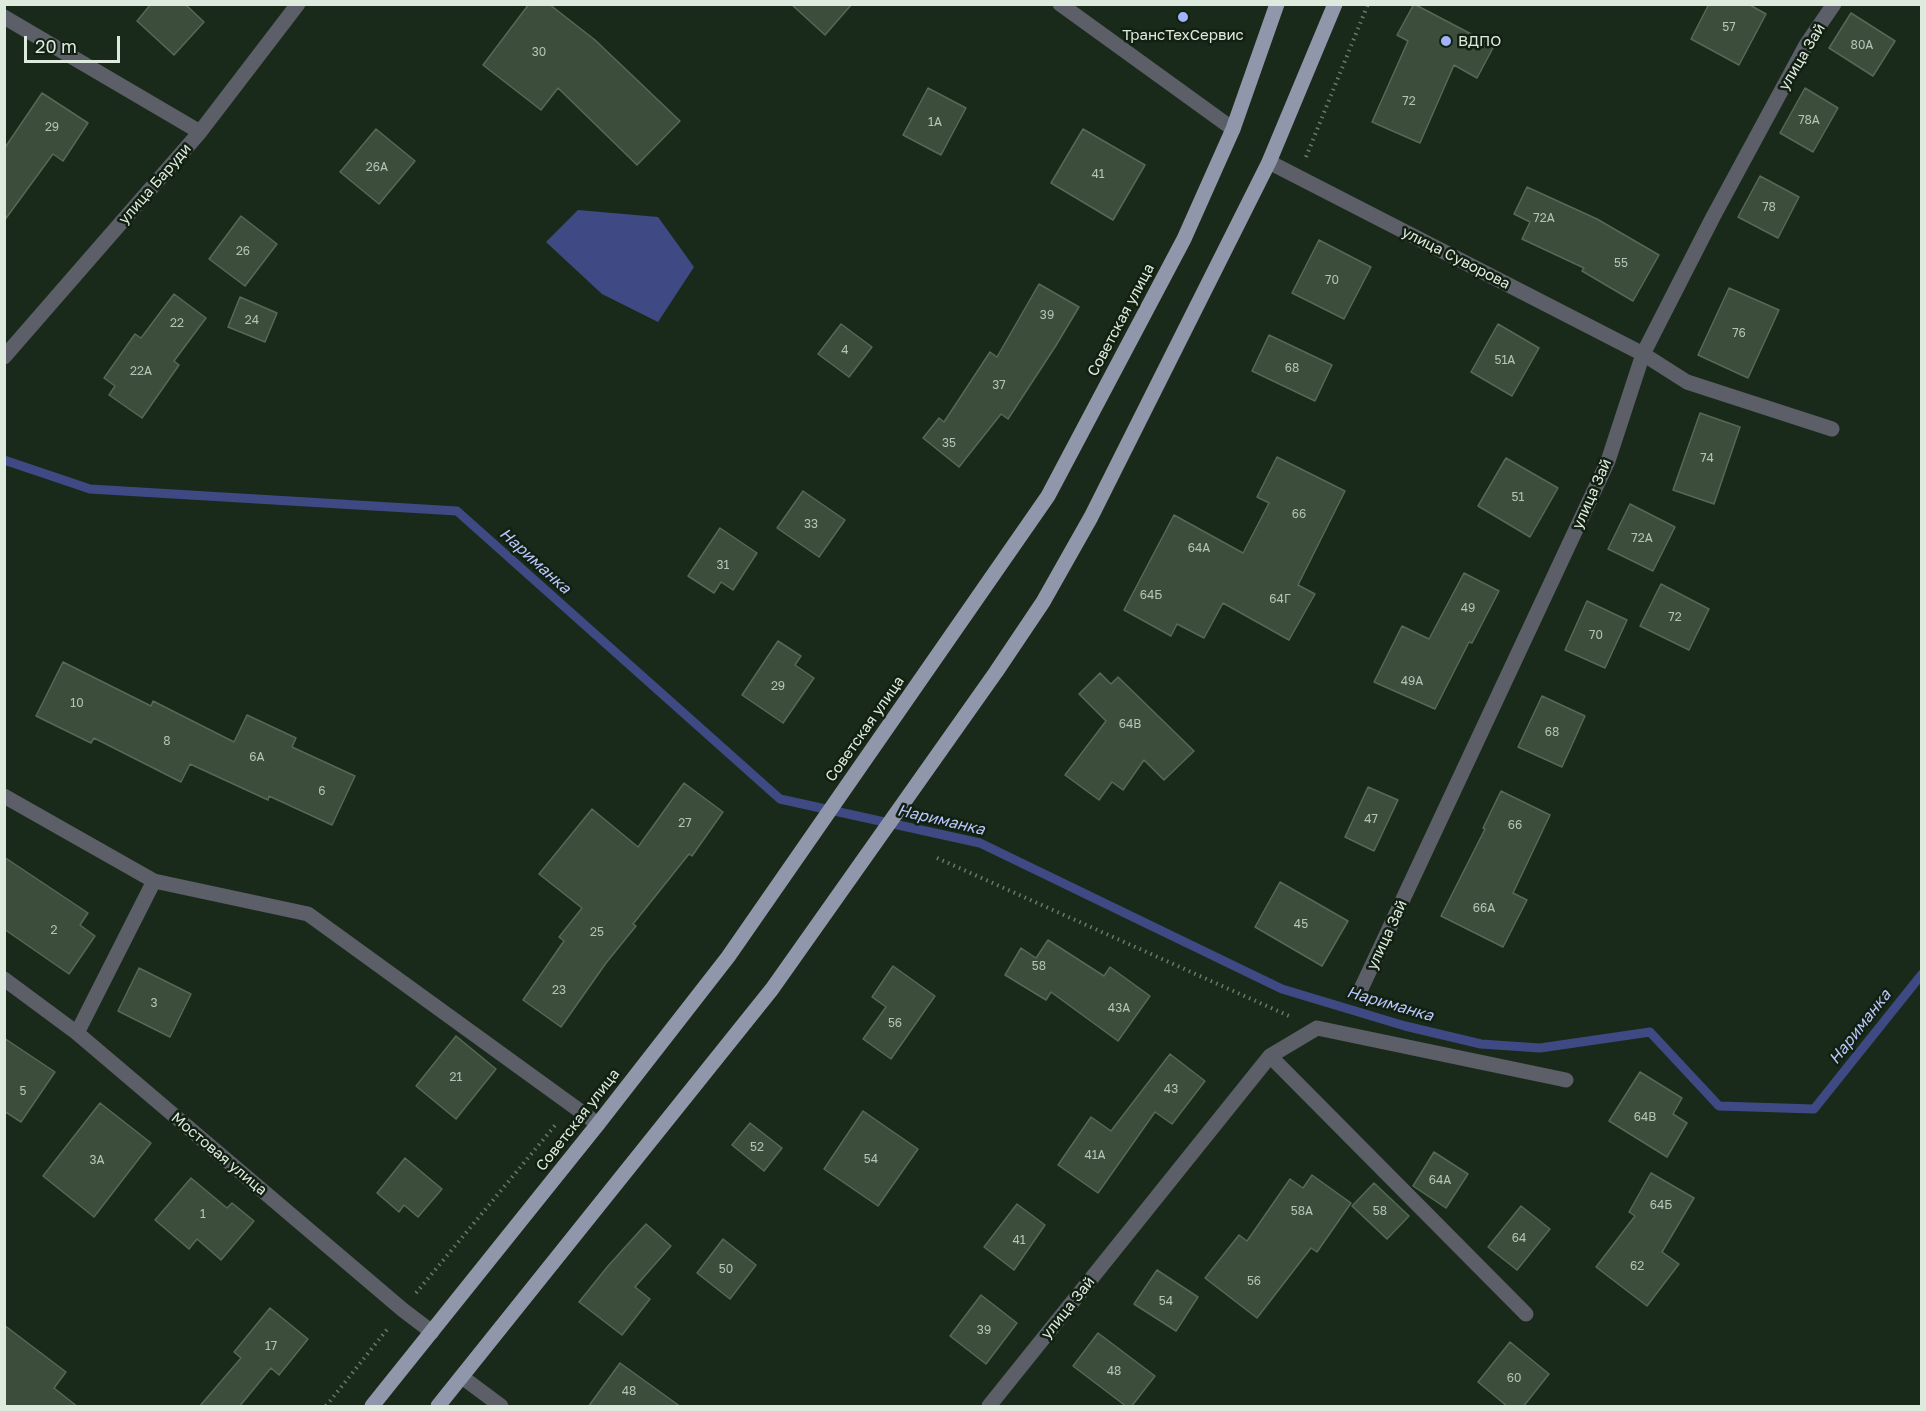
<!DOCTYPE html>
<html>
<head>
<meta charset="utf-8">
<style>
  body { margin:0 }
  #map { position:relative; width:1926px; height:1411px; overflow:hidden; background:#1a2a1a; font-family:"Golos Text",sans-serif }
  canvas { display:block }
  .frame { position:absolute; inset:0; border:6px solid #dfeadf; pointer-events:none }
  .scale { position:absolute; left:24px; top:36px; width:96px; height:27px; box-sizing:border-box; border:3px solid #dfeadf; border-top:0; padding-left:8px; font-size:18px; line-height:21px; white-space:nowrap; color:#dfeadf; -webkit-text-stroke:4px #112011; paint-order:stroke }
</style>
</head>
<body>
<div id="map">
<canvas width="1926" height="1411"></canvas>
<div class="frame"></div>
<div class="scale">20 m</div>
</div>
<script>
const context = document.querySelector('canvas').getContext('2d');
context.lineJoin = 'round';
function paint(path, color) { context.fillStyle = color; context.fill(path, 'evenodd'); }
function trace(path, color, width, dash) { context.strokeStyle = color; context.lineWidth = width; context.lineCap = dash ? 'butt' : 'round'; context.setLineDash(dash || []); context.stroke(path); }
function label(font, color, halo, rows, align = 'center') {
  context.font = font + ' "Golos Text",sans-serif'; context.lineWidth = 5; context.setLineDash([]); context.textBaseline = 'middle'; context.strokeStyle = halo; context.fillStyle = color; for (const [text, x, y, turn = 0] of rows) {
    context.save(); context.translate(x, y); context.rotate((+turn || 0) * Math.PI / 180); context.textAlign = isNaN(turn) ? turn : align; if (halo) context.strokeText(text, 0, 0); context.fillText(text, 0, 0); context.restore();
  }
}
paint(new Path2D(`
  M 578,210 L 658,217 L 694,267 L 658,322 L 602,294 L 546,242 Z`), '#3f4a85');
trace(new Path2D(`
  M 4,460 L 90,489 L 457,511 L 780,799 L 980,843 L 1282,989 L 1405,1026 L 1481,1044 L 1540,1048 L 1650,1032 L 1719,1106 L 1814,1109 L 1922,974`), '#3f4a85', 9);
const building = new Path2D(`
  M 151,4 L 185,4 L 204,22 L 174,55 L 137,21 Z
  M 529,4 L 549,4 L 595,40 L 680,121 L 637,165 L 558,88 L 541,110 L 483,65 Z
  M 791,4 L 852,4 L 825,35 Z
  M 1414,4 L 1494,46 L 1477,78 L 1454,65 L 1420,143 L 1372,122 L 1408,41 L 1397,35 Z
  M 1709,4 L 1748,4 L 1766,14 L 1739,65 L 1691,39 Z
  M 1851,13 L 1895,41 L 1873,76 L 1829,48 Z
  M 928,88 L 966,108 L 941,155 L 903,135 Z
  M 1805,88 L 1838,108 L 1813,152 L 1780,133 Z
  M 42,93 L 88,123 L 63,161 L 53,154 L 4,221 L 4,149 Z
  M 376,129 L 415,161 L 379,204 L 340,172 Z
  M 1083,129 L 1145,165 L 1113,220 L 1051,183 Z
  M 1760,176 L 1799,197 L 1778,238 L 1738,217 Z
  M 1527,187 L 1597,219 L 1659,255 L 1633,301 L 1582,271 L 1584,268 L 1522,239 L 1530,222 L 1514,214 Z
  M 241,216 L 277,244 L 245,286 L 209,259 Z
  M 1319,240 L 1371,267 L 1344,319 L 1292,293 Z
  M 1039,284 L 1079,307 L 1055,347 L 1008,419 L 1001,414 L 959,467 L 923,438 L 939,418 L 944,422 L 990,352 L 997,357 Z
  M 1729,288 L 1779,310 L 1748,378 L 1698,355 Z
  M 174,294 L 206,318 L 174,361 L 179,365 L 142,418 L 109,395 L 115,386 L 104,378 L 135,334 L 141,338 Z
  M 240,297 L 277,313 L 265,342 L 228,327 Z
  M 841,324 L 872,347 L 849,377 L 818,354 Z
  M 1498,324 L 1539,348 L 1512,396 L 1471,372 Z
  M 1269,335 L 1332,365 L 1315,401 L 1252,371 Z
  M 1700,413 L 1740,427 L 1714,504 L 1673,490 Z
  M 1277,457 L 1345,491 L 1298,585 L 1315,594 L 1289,640 L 1223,603 L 1204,638 L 1177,624 L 1171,636 L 1124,610 L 1174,515 L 1243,553 L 1269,503 L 1257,497 Z
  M 1506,458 L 1558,488 L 1530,537 L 1478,506 Z
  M 803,491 L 845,520 L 819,557 L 777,528 Z
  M 1630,504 L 1675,527 L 1653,571 L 1608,549 Z
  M 720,528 L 757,553 L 733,590 L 721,582 L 714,593 L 688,576 Z
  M 1464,573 L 1499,591 L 1472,643 L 1469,642 L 1435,709 L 1374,682 L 1402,626 L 1429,639 Z
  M 1661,584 L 1709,609 L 1689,650 L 1640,626 Z
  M 1587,601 L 1627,620 L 1605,668 L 1565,650 Z
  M 778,641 L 801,656 L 795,665 L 814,678 L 783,723 L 742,695 Z
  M 63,662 L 151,706 L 153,701 L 234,742 L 247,715 L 296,738 L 292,747 L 355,776 L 332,825 L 269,796 L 268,800 L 190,764 L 181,782 L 94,738 L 91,743 L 36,716 Z
  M 1100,673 L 1111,684 L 1118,677 L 1194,751 L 1164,780 L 1144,760 L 1123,790 L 1112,782 L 1099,800 L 1065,775 L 1106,721 L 1079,694 Z
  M 1542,696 L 1585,716 L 1562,767 L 1518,747 Z
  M 684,783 L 723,812 L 692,856 L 689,854 L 633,924 L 636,926 L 606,963 L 561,1027 L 523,1000 L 564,941 L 559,937 L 582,908 L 539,874 L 592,809 L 638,847 Z
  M 1368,787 L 1398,800 L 1374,851 L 1345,837 Z
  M 1501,791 L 1550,815 L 1513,893 L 1527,900 L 1503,947 L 1441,916 L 1485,829 L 1483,828 Z
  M 4,857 L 88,913 L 80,925 L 95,936 L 69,974 L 4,929 Z
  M 1280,882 L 1348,921 L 1322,966 L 1255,927 Z
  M 1048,940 L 1104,976 L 1110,967 L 1150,996 L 1118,1041 L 1051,992 L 1046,1000 L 1005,975 L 1021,948 L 1036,958 Z
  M 893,966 L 935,996 L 891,1059 L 863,1039 L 886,1007 L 872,997 Z
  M 139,968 L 191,994 L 170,1037 L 118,1011 Z
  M 456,1036 L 496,1069 L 456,1119 L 416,1086 Z
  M 4,1038 L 55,1072 L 21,1122 L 4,1111 Z
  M 1170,1054 L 1205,1081 L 1172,1124 L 1155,1112 L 1098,1193 L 1058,1165 L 1091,1117 L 1111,1131 Z
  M 1640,1072 L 1682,1098 L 1673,1114 L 1687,1123 L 1667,1157 L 1609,1121 Z
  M 100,1103 L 151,1143 L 94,1217 L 43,1176 Z
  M 863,1111 L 918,1149 L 878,1206 L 824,1169 Z
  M 750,1123 L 782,1148 L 764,1171 L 732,1145 Z
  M 1434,1152 L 1468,1174 L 1446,1208 L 1413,1186 Z
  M 405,1158 L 442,1189 L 418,1217 L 404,1205 L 399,1212 L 377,1193 Z
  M 1651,1173 L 1694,1198 L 1662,1252 L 1679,1264 L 1647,1306 L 1596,1267 L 1635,1216 L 1629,1212 Z
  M 1312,1175 L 1351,1203 L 1317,1252 L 1311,1248 L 1257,1318 L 1205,1278 L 1239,1235 L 1247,1241 L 1290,1179 L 1303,1188 Z
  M 191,1178 L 227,1208 L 232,1203 L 254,1221 L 221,1260 L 197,1239 L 189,1249 L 155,1220 Z
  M 1374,1183 L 1409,1216 L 1387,1239 L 1352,1206 Z
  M 1017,1204 L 1045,1225 L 1014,1270 L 984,1247 Z
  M 1521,1206 L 1550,1229 L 1517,1270 L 1488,1247 Z
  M 646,1224 L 671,1246 L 635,1287 L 650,1299 L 622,1335 L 579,1302 L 608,1266 Z
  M 723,1239 L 756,1265 L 730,1299 L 697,1273 Z
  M 1157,1270 L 1198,1297 L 1176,1331 L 1134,1304 Z
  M 981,1295 L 1017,1323 L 986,1364 L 950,1336 Z
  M 270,1308 L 308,1339 L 279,1375 L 271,1368 L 239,1407 L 199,1407 L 241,1358 L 234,1352 Z
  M 4,1325 L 66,1372 L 54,1388 L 78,1407 L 4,1407 Z
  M 1098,1333 L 1155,1376 L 1131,1407 L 1127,1407 L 1073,1366 Z
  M 1510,1342 L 1549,1374 L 1523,1407 L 1508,1407 L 1478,1382 Z
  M 620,1363 L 681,1407 L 588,1407 Z`);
paint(building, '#3c4d3c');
trace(building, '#566856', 1.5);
trace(new Path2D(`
  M 1306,157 L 1368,4
  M 937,858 L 1289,1016
  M 416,1293 L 557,1123
  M 326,1406 L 389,1327`), '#6a786a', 4, [1.5, 4.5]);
trace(new Path2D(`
  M 1060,4 L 1233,129
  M 4,17 L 200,132
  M 1269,162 L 1643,354 L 1687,382 L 1832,429
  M 4,357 L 200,132 L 298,4
  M 4,796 L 154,881 L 308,914 L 598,1124
  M 4,979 L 77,1033 L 403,1310 L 432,1332
  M 1360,991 L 1608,461 L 1643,354 L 1713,217 L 1806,45 L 1834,4
  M 77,1033 L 154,881
  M 1270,1056 L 1526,1314
  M 462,1377 L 501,1406
  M 989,1406 L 1270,1056 L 1317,1028 L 1566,1080`), '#5c5e68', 15);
trace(new Path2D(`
  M 372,1406 L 598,1124 L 728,957 L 1048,496 L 1184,239 L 1233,129 L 1277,4
  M 438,1406 L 772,989 L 996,672 L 1043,602 L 1091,517 L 1269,162 L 1335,4`), '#9197ab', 15);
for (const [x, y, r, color] of [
  [1183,17,6,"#a1b3fd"],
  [1446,41,6,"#a1b3fd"]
]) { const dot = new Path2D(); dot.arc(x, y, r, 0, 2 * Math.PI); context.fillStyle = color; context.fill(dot); trace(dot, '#112011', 2); }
label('12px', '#b6c3b6', null, [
  ["57",1729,27],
  ["80А",1862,45],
  ["30",539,52],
  ["72",1409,101],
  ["78А",1809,120],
  ["1А",935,122],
  ["29",52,127],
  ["26А",377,167],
  ["41",1098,174],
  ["78",1769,207],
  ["72А",1544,218],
  ["26",243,251],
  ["55",1621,263],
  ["70",1332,280],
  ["39",1047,315],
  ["24",252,320],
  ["22",177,323],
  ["76",1739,333],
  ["4",845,350],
  ["51А",1505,360],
  ["68",1292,368],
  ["22А",141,371],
  ["37",999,385],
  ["35",949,443],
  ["74",1707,458],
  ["51",1518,497],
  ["66",1299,514],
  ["33",811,524],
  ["72А",1642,538],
  ["64А",1199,548],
  ["31",723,565],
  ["64Б",1151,595],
  ["64Г",1280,599],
  ["49",1468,608],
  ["72",1675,617],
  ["70",1596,635],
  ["49А",1412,681],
  ["29",778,686],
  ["10",77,703],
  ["64В",1130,724],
  ["68",1552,732],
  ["8",167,741],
  ["6А",257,757],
  ["6",322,791],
  ["47",1371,819],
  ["27",685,823],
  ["66",1515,825],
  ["66А",1484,908],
  ["45",1301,924],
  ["2",54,930],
  ["25",597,932],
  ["58",1039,966],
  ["23",559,990],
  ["3",154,1003],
  ["43А",1119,1008],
  ["56",895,1023],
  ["21",456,1077],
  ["43",1171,1089],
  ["5",23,1091],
  ["64В",1645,1117],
  ["52",757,1147],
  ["41А",1095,1155],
  ["54",871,1159],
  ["3А",97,1160],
  ["64А",1440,1180],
  ["64Б",1661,1205],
  ["58А",1302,1211],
  ["58",1380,1211],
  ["1",203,1214],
  ["64",1519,1238],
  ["41",1019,1240],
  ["62",1637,1266],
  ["50",726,1269],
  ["56",1254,1281],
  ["54",1166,1301],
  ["39",984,1330],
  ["17",271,1346],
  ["48",1114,1371],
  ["60",1514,1378],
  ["48",629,1391]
]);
label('15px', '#dfeadf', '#112011', [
  ["ТрансТехСервис",1183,35],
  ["ВДПО",1458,41,"left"]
]);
label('15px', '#dfeadf', '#112011', [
  ["улица Зай",1802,57,-59],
  ["улица Баруди",155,184,-49],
  ["улица Суворова",1456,258,27],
  ["Советская улица",1121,320,-62],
  ["улица Зай",1592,494,-66],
  ["Советская улица",865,729,-55],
  ["улица Зай",1387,935,-65],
  ["Советская улица",578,1120,-52],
  ["Мостовая улица",219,1154,40],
  ["улица Зай",1068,1308,-51]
]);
label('italic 16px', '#b9c6fc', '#112011', [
  ["Нариманка",535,561,42],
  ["Нариманка",941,820,13],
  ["Нариманка",1390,1004,16],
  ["Нариманка",1860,1027,-52]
]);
</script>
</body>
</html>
